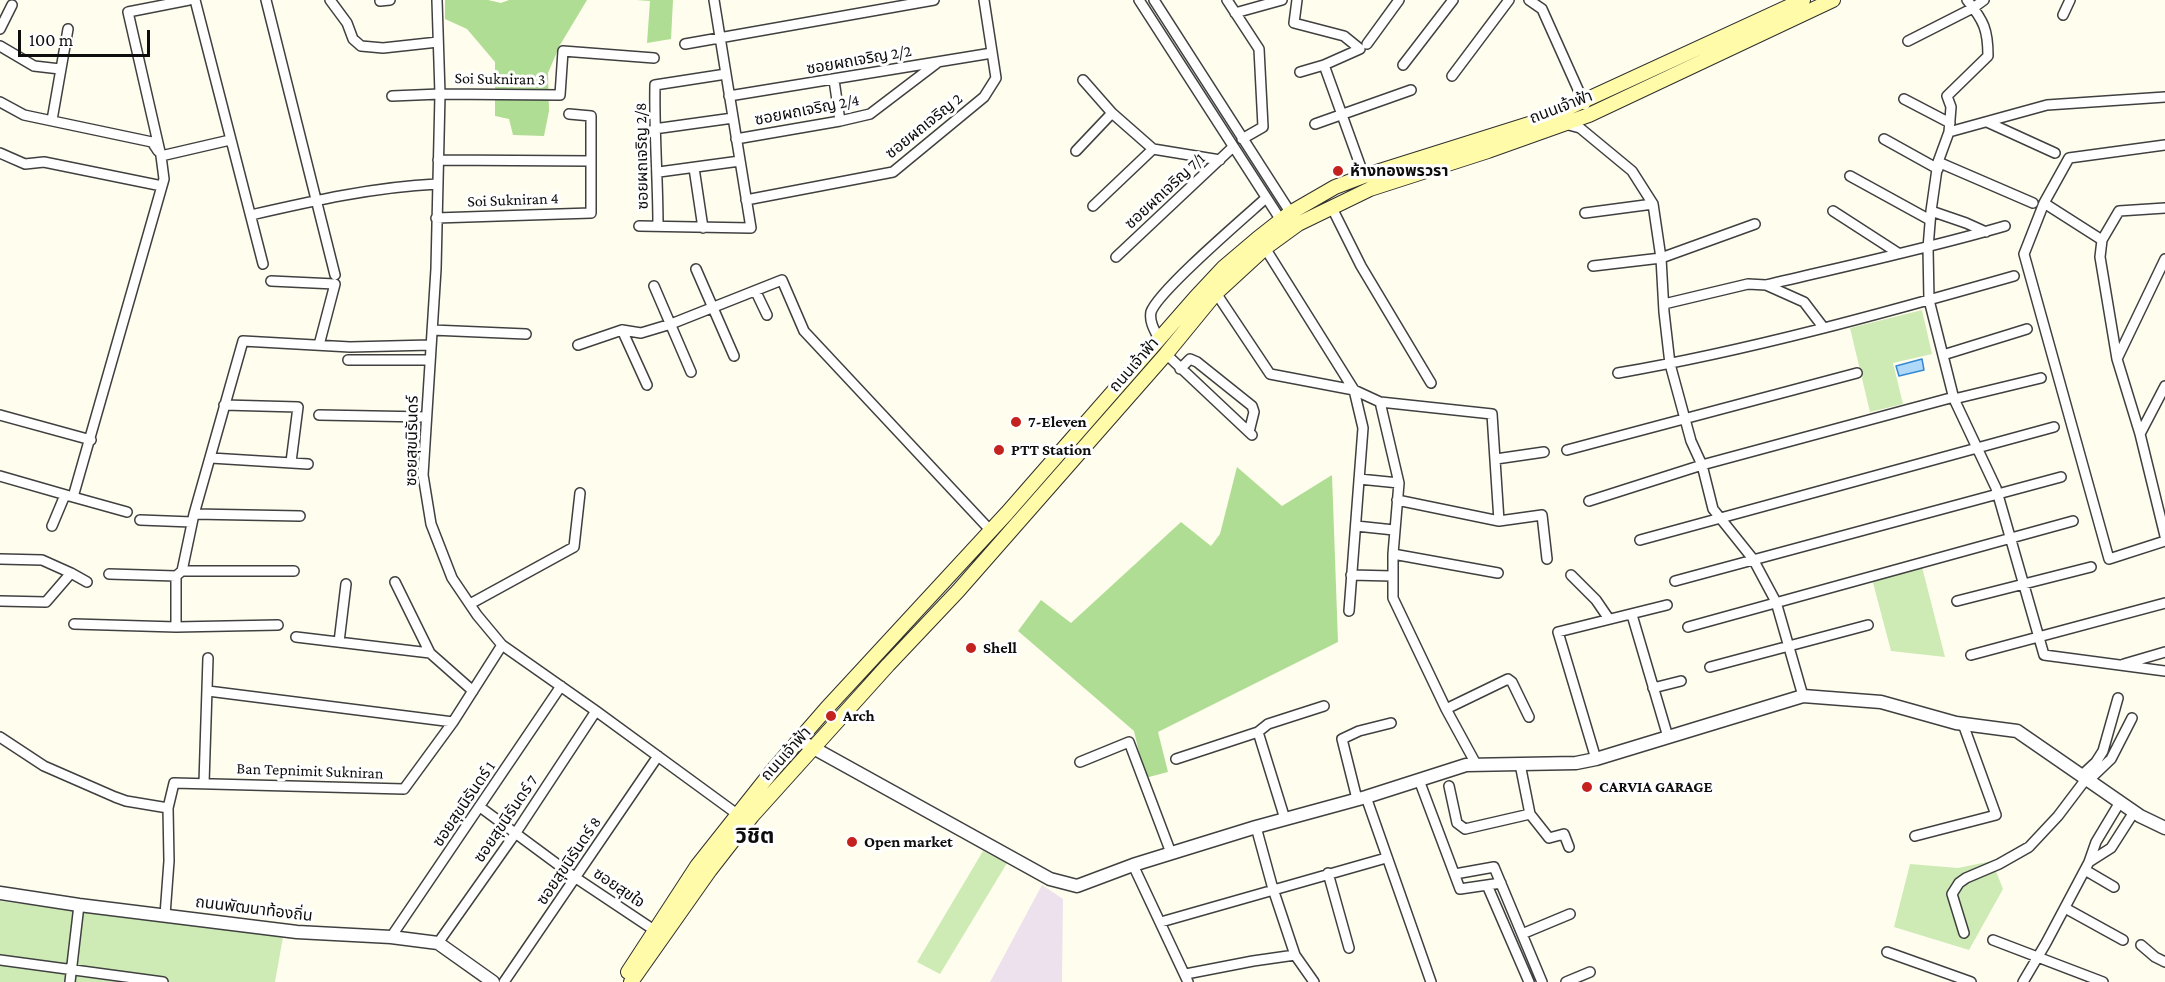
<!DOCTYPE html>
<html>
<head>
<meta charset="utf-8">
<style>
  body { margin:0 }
  #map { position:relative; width:2165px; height:982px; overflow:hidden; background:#fffdee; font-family:"Crimson Pro",serif }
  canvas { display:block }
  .scale { position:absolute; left:18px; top:30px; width:132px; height:27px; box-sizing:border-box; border:3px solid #0d0d0d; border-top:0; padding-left:8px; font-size:18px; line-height:21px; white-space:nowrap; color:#0d0d0d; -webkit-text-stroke:4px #fff; paint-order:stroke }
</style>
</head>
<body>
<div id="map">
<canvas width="2165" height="982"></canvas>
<div class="scale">100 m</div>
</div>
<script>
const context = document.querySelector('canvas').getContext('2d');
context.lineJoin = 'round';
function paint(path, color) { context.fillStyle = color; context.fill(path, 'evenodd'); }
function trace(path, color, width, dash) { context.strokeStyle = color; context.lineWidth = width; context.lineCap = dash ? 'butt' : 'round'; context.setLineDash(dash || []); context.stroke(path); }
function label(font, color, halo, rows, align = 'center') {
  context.font = font + ' "Crimson Pro","Noto Sans Thai",serif'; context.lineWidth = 6; context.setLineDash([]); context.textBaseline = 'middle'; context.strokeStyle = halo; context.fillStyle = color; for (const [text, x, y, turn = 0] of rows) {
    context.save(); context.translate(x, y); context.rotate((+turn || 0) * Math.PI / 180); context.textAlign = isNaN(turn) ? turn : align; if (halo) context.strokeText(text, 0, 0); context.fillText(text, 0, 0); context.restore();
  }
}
paint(new Path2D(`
  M 1042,885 L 1063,899 L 1062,982 L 990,982 Z`), '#ece1ed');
paint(new Path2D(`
  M 1922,310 L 1932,354 L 1893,363 L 1903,404 L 1870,412 L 1850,328 Z
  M 1922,567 L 1945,657 L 1891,651 L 1872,579 Z
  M 983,851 L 1007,863 L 940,974 L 917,962 Z
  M 1992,861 L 2003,889 L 1969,950 L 1894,927 L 1910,864 L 1958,868 Z
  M 0,901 L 283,937 L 275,982 L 0,982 Z`), '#ceebb6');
paint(new Path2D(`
  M 445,0 L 488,0 L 501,3 L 509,0 L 587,0 L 560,45 L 548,73 L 549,111 L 544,136 L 513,135 L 509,119 L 495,116 L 495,62 L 467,29 L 445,19 Z
  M 636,0 L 673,0 L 671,39 L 647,43 L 650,1 Z
  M 1237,467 L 1282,506 L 1332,475 L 1338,642 L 1158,732 L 1168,772 L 1145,778 L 1134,731 L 1018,631 L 1041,600 L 1071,623 L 1181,522 L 1211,546 L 1220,534 Z`), '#b0dd94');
const water = new Path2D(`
  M 1922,359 L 1924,370 L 1899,376 L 1896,366 Z`);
paint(water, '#b0d9f9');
trace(water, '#3489d3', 1.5);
const minor = new Path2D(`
  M 195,0 L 263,264
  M 266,0 L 335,275
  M 330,0 L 347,23 L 353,39 L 361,46 L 383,48 L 438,42
  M 437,0 L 440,94 L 436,269 L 423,475 L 431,524 L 452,578 L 477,615 L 502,645 L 596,711 L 737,814
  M 1139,0 L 1284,225
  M 1154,0 L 1292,215
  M 1227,0 L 1259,49 L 1263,127 L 1242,139
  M 1297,0 L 1294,23 L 1344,36 L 1360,49 L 1324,65 L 1300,72
  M 1529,0 L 1542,9 L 1585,105
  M 1967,0 C 1984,21 1988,30 1988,56 L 1947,96 L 1951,107 L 1949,132 L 1938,162 L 1931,211 L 1928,248 L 1929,300 L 1954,399 L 1996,488 L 2044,655 L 2165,671
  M 380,1 L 390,0
  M 1235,13 L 1282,0
  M 2063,15 L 2070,0
  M 0,29 L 12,5
  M 1908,41 L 1973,8 L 1984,0
  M 685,44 L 934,0
  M 1367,44 L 1399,0
  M 0,46 L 34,66 L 60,69
  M 1324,65 L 1364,176
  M 1403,65 L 1453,0
  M 1452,76 L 1509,0
  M 834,80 L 840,121
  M 1083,80 L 1112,113 L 1153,149 L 1220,160
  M 392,96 L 440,94 L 560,95 L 563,51 L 654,58
  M 729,96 L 992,53
  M 1904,99 L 1950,123
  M 0,102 L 24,115 L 152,142 L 158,151
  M 52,120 L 68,29
  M 1987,122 L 2055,153
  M 1315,124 L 1411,90
  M 1565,124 L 1580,128 L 1632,171 L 1653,204 L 1661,258 L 1664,312 L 1670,364 L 1691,441 L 1702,465 L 1713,509 L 1753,559 L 1776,602 L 1803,696
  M 654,129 L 733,118
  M 1949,132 L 2047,105 L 2165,97
  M 736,139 L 840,121 L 870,114 L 937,63
  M 1884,139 L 1938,169
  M 2165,145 L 2069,158 L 2044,203 L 2024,254 L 2109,559 L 2165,541
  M 1076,151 L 1112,113
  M 0,153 L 25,164 L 44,162 L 162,186
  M 161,156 L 230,140
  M 438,160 L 591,161
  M 1938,162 L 2033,203
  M 694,168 L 703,228
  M 659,172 L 740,161
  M 1850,176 L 1930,220
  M 746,200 L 893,172 L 984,97 L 996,78 L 984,0
  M 2044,203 L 2102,240
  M 1093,206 L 1153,149
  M 1332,208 L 1361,266 L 1431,383
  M 2165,208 L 2119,211 L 2102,240 L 2100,257 L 2117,359 L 2140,434 L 2165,536
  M 1833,211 L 1898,253
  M 1931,211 L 1966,223 L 1986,232
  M 1585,213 L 1653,204
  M 251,215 C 312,201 374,187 437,184
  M 436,218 L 591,213 L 591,116 L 569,114
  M 639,226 L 751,228 L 714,0
  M 658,226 C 658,179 654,133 655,85 L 726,74
  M 1265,248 L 1354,390 L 1363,428 L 1349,611
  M 1116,257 L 1233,147
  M 1593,266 L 1661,258 L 1755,224
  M 696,269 L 734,356
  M 271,281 L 335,284 L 319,345
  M 1766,285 L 1804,302 L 1823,327
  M 654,286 L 691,372
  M 756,292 L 767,315
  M 1216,293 L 1270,374 L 1354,390 L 1380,402 L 1492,414 L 1499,521
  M 1664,304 L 1748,284 L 1766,285 C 1846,266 1926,249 2005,226
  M 432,330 L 526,334
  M 622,330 L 647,385
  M 1159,339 C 1155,331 1149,322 1151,312 C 1158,291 1245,217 1266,198
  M 578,345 L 622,330 L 641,333 L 671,324 L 782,280 L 804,331 L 991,531
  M 1166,354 L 1252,435
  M 1943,355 L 2027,329
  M 2117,359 L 2165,259
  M 348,360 L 429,360
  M 1180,369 L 1190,359 L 1197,362 L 1252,406 L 1254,412 L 1249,432
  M 1618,373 C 1751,350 1884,313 2014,276
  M 1954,399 L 2041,378
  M 1380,402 L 1399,483 L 1393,554 L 1393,598 L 1446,709 L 1476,764
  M 224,405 L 298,407 L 291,462
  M 0,415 L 91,440
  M 319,415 L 426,417
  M 2140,434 L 2165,386
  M 1567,450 L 1857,373
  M 211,458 L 308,464
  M 1496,459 L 1544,452
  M 0,476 L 73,497 L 164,179 L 161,156 L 128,12 L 189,0
  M 1359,479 L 1399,483
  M 73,497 L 127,512
  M 1397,500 L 1499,521 L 1542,515 L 1547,559
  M 1589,501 L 1702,465 L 1954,397
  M 194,514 L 300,516
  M 140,520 L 192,522
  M 52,526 L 65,495
  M 1356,526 L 1394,530
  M 1640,540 L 2054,427
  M 1393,554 L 1498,573
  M 0,559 L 42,560 L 71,573 L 87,582
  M 182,571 L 194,514 L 243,341 L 350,347 L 431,345
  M 109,574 L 176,576 L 182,571 L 294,571
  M 1351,575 L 1392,576
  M 1571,575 L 1596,600 L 1609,619
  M 176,576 L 176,627
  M 1675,581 L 2061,477
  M 395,582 L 430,653 L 473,691
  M 0,601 L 46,602 L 71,573
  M 1957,601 L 2091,567
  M 470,604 L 574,547 L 580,493
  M 1632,615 L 1668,737
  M 74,624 L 176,627 L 278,625
  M 1688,627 L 2073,521
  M 296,637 L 430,653
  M 339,642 L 346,584
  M 1971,655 L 2165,603
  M 2124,664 L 2165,652
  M 1710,667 L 1868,625
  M 1653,688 L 1681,681
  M 208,691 L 453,722
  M 1446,709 L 1508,679 L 1512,682 L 1529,717
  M 1258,732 L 1285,819
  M 0,737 L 44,766 L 115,797 L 126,801 L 168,808
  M 1176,759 L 1258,732 L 1268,724 L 1324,706
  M 1596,759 L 1558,632 L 1667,605
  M 1080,762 L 1129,742 L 1171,853
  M 1520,764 L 1530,814 L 1549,838 L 1564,834 L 1569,847
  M 2081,776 L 2096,762 L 2103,751 L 2118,698
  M 1419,780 L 1460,889 L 1501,883
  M 2088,781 L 2111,759 L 2132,718
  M 204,783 L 208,658
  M 1449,786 L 1457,823 L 1465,829 L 1530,814
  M 1366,797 L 1431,982
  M 1357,799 L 1342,739 L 1359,731 L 1391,723
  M 2120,802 L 2096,842 L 2089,862 L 2111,848 L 2134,812
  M 480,807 L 576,878 L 654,930
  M 1256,827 L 1273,889 L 1295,955 L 1314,982
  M 1915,836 L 1996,815 L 1963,724
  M 1133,865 L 1188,982
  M 2085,870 L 2114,887
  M 1328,873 L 1349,948
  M 1455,874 L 1494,867 L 1542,982
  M 1487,885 L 1529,982
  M 2065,908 L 2123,940
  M 165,915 L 169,861 L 168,808 L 174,783 L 404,789 L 453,722 L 502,645
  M 1161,922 L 1386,858
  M 1964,933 L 1952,894 L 1959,883 L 1966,878 L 1999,864 L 2029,847 L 2058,816 L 2086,779
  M 1522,934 L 1570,914
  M 391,937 L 561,686
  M 1993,940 L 2103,982
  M 438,943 L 515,834 L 596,711
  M 2141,945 L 2155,957 L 2165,962
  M 1887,952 L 1971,982
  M 0,960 L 163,982
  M 1186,974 L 1253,961 L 1295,955
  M 70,982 L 79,905
  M 504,982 L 658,756
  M 1566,982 L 1590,972
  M 2023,982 L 2046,943 L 2089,862`);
const tertiary = new Path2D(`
  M 799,740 L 1050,879 L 1077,886 L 1133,865 L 1256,827 L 1366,797 L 1466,765 L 1576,763 L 1596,759 L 1803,696 L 1881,702 L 1956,723 L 2017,731 L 2140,816 L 2165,828
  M 0,893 L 79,905 L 297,932 L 391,937 L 438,943 L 493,982`);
const secondary = new Path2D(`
  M 628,972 L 697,866 L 773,770 L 826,709 L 1007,513 L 1195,298 L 1224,267 L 1257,239 L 1290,213 L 1335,187 L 1364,176 L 1542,120 L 1803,0
  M 631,982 L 710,870 L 752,816 L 888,665 L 958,591 L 1166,354 L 1216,293 L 1265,248 L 1298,224 L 1370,189 L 1488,151 L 1589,115 L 1833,0`);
trace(minor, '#404040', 12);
trace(tertiary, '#404040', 15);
trace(secondary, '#2f2f2f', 16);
trace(minor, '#fff', 9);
trace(tertiary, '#fff', 12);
trace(secondary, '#fffba9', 14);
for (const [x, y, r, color] of [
  [1338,171,6,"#c4221f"],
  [1016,422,6,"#c4221f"],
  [999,450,6,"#c4221f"],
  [971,648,6,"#c4221f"],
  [831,716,6,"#c4221f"],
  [1587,787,6,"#c4221f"],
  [852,842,6,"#c4221f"]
]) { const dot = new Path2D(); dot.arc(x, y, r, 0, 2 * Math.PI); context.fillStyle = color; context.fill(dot); trace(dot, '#fff', 2); }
label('16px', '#0d0d0d', '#fff', [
  ["ซอยผถเจริญ 2/2",859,60,-10],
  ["Soi Sukniran 3",500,79,1],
  ["ถนนเจ้าฟ้า",1561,107,-21],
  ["ซอยผถเจริญ 2/4",807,110,-11],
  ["ซอยผถเจริญ 2",924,126,-39],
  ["ซอยผถเจริญ 2/8",642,156,-91],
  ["ซอยผถเจริญ 7/1",1165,191,-43],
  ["Soi Sukniran 4",513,200,-2],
  ["ถนนเจ้าฟ้า",1134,365,-49],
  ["ซอยสุขนิรันดร์",412,441,-89],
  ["ถนนเจ้าฟ้า",786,754,-48],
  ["Ban Tepnimit Sukniran",310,771,2],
  ["ซอยสุขนิรันดร์ 1",464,804,-56],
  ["ซอยสุขนิรันดร์ 7",506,819,-56],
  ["ซอยสุขนิรันดร์ 8",569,861,-56],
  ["ซอยสุขใจ",619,888,34],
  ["ถนนพัฒนาท้องถิ่น",254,909,7]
]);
label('bold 16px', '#0d0d0d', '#fff', [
  ["ห้างทองพรวรา",1350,171],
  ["7-Eleven",1028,422],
  ["PTT Station",1011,450],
  ["Shell",983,648],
  ["Arch",843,716],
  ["CARVIA GARAGE",1599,787],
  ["Open market",864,842]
], 'left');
label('bold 22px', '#0d0d0d', '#fff', [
  ["วิชิต",755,836]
]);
</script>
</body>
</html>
